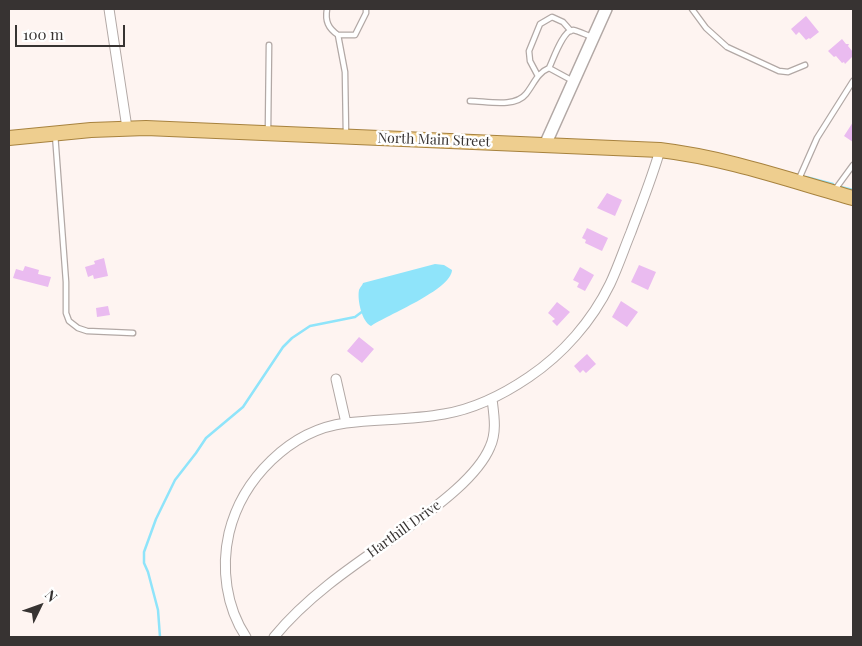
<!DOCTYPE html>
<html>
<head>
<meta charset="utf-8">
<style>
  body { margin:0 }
  #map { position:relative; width:862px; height:646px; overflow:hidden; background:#fef4f1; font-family:"Playfair Display",serif }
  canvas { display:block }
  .frame { position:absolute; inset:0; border:10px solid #373332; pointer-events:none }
  .north { position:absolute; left:15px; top:581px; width:50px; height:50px; -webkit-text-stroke:4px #fff; paint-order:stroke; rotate:48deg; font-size:14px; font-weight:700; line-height:20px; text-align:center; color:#373332 }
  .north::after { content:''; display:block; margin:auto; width:18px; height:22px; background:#373332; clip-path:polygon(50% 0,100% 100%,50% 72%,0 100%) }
  .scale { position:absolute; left:15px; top:25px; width:110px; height:22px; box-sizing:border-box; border:2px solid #373332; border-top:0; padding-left:6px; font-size:15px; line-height:18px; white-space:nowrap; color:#373332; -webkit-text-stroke:4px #fff; paint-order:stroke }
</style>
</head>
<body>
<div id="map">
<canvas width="862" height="646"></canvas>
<div class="frame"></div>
<div class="north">N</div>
<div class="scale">100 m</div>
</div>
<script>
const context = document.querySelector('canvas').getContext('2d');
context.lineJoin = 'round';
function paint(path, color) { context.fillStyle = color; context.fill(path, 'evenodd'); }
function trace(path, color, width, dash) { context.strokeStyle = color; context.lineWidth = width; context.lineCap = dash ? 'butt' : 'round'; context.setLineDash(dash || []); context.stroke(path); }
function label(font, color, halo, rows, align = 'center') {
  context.font = font + ' "Playfair Display",serif'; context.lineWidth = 5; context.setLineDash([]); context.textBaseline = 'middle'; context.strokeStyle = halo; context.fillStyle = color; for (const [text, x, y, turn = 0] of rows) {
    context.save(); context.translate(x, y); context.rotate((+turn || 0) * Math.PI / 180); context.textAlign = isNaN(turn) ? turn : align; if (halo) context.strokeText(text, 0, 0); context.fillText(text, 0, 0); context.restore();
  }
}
paint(new Path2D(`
  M 435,264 L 444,265 L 452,270 C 451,290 387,315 371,326 C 362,322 357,300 359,290 C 359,289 363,284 363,283 Z`), '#8fe4fa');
trace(new Path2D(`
  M 806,177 L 833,184
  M 841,187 L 853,190
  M 160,637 L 158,610 L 148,572 L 144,563 L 144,552 L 156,519 L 175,480 L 196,453 L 206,438 L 243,407 L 283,347 L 292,338 L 310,326 L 355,317 L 363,311`), '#8fe4fa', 2.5);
paint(new Path2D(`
  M 806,16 L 819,32 L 810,39 L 809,38 L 806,40 L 799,32 L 796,35 L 791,29 Z
  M 842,39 L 846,44 L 849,44 L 848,46 L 853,52 L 853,56 L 845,64 L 844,62 L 842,63 L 836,56 L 834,57 L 828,51 Z
  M 853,122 L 853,142 L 844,136 Z
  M 607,193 L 622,200 L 615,216 L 597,208 Z
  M 587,228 L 608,238 L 602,251 L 585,243 L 586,240 L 582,238 Z
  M 104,258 L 108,276 L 94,279 L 93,275 L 88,277 L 85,267 L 95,264 L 94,261 Z
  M 639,265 L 656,272 L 648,290 L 631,282 Z
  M 25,266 L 39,270 L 38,274 L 51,277 L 48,287 L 13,278 L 16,269 L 23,271 Z
  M 580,267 L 594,275 L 585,291 L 577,287 L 579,283 L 573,280 Z
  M 621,301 L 638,312 L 627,327 L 612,317 Z
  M 557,302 L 570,312 L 557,326 L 552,321 L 555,319 L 548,313 Z
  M 108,306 L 110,315 L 97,317 L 96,308 Z
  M 359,337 L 374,349 L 362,363 L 347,351 Z
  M 587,354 L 596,364 L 586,373 L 583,370 L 580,373 L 574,366 Z`), '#eabbf0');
const service = new Path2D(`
  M 327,9 C 325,21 328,28 338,35
  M 692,9 L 706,28 L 727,47 L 779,71 L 788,72 L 805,65
  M 538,76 L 530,61 L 529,51 L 540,24 L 552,17 L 563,22 L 571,31
  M 573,81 L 549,68 C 553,60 563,30 573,30 C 579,31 586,35 592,37
  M 470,101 C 486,101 515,108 526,94 C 534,84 537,73 549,68
  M 268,131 L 269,45
  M 55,134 L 66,282 L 66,313 L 69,321 L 78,328 L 87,331 L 133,333
  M 346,135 L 345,72 L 338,35 L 355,35 L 366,13 L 366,9
  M 798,181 L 817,138 L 853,81
  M 834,191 L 853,165`);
const minor = new Path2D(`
  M 109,9 L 127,128
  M 336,379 L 346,423
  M 246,637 C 226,607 221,568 229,533 C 242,479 290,430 346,423 C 378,419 411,420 444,414 C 474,409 504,394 529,377 C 563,354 592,321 610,284 C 618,267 624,249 631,232 C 641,205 652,178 660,150
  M 274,637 C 310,593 360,561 406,529 C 433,509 477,478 490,447 C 497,432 494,415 492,399`);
const tertiary = new Path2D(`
  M 545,145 L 606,9`);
const primary = new Path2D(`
  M 9,138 L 91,130 L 146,128 L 660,150 C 727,158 789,180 853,198`);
trace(service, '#b2a8a5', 7);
trace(minor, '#b2a8a5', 11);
trace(tertiary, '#b2a8a5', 14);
trace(primary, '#a7823e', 16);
trace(service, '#fff', 4.5);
trace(minor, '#fff', 9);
trace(tertiary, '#fff', 11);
trace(primary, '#eece8f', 14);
label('14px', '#373332', '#fff', [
  ["North Main Street",434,140,2],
  ["Harthill Drive",404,529,-36]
]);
</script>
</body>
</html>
